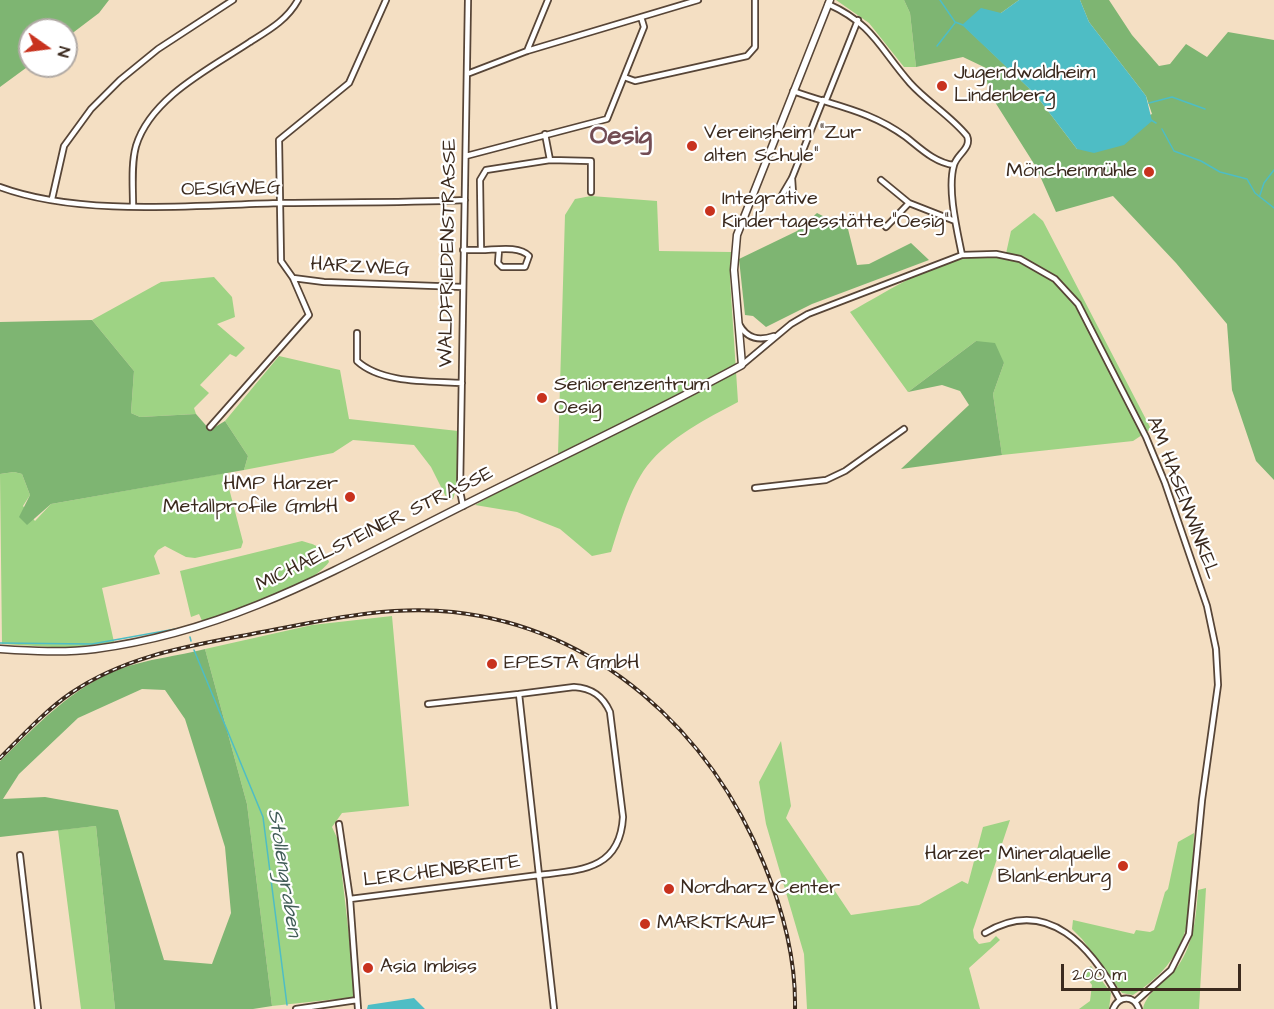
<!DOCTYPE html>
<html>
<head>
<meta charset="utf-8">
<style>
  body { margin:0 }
  #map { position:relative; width:1274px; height:1009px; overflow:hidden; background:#f4dfc3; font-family:"Architects Daughter",sans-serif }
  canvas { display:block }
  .north { position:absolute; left:18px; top:18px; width:60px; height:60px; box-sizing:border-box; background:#fff; border:2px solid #b1aaa5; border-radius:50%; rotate:104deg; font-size:16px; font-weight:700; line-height:24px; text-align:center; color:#3b2a1e }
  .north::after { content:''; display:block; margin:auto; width:21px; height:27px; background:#c8321e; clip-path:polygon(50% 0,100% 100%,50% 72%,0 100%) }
  .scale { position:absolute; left:1061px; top:964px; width:180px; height:27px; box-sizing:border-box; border:3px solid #3b2a1e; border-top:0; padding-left:8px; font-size:18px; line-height:21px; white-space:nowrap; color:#3b2a1e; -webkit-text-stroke:4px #fff; paint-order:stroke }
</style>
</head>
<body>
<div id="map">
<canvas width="1274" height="1009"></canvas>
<div class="north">N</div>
<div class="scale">200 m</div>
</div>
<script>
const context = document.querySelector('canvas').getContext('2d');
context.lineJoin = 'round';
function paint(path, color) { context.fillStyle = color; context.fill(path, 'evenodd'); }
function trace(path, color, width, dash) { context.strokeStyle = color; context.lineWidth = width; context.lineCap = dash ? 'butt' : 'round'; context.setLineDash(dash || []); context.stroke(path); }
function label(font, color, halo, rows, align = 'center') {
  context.font = font + ' "Architects Daughter",sans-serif'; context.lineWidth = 4.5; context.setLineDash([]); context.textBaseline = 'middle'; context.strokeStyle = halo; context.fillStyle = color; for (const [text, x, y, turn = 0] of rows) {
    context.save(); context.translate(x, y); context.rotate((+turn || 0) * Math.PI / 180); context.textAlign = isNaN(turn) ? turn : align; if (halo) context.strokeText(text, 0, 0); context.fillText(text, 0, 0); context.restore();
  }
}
paint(new Path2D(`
  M 836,0 L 904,0 L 910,13 L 916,67 L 904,67 L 869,23 Z
  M 591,196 L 657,201 L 659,251 L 731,252 L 730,279 L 738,402 C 706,419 670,437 647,466 C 629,490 620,524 611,552 L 592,556 L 560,529 L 517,512 L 475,505 L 553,461 L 558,454 L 565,215 L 575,199 Z
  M 1034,213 L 1043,221 L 1151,429 L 1133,441 L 1002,455 L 993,394 L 1004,363 L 976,341 L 908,392 L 850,312 C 898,286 948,249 1005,258 L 1011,231 Z
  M 214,277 L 232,297 L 235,317 L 217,324 L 245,348 L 236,357 L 230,354 L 200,385 L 209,393 L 194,408 L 196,414 L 140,417 L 131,413 L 134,371 L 92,320 L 161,282 Z
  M 279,356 L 340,370 L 349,419 L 458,431 L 457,486 L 453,499 L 446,497 L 431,467 L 414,445 L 353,440 L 333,453 L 244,470 L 248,456 L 225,421 Z
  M 14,472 L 22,474 L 30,495 L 23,506 L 35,521 L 51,504 L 225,473 L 243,542 L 241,548 L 195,558 L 186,557 L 165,546 L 158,550 L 154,556 L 160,574 L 102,588 L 114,642 L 69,648 L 2,644 L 0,474 Z
  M 302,541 C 316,545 324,547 329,562 C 310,588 235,611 203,623 L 199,614 L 191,617 L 180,571 Z
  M 392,616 L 409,806 L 342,813 L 332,827 L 338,840 L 356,997 L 272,1006 L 247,804 L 205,649 L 312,625 Z
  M 781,741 L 791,806 L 786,818 L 851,915 L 919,905 L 962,881 L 968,884 L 983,827 L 1010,820 L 973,930 L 974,938 L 979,944 L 990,942 L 996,936 L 1000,940 L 969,968 L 980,1009 L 807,1009 L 804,954 L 766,824 L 759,782 Z
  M 96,826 L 115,1009 L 81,1009 L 58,830 Z
  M 1194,833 C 1191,903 1199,953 1133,995 L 1122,993 L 1082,939 L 1072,929 L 1073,920 L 1134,934 L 1136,930 L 1150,932 L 1154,930 L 1165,892 L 1168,889 L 1178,842 Z
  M 1206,888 L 1199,1009 L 1143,1009 C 1146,992 1168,980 1178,966 C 1194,943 1196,917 1198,890 Z
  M 1091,966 L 1111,993 L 1109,1009 L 1079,1009 L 1090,1001 L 1092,985 L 1082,972 Z`), '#9ed384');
paint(new Path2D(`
  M 0,0 L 109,0 L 99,13 L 66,38 L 66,30 L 30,30 L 30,65 L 0,87 Z
  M 904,0 L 1019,0 L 1001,13 L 963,25 L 1035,94 L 1077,149 L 1152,114 L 1146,96 L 1089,22 L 1080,0 L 1109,0 L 1132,35 L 1159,66 L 1170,64 L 1186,44 L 1207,57 L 1228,32 L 1274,40 L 1274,480 L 1256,461 L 1232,390 L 1227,324 L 1176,263 L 1113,196 L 1056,212 L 1036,167 L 988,91 L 986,68 L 963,57 L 916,67 L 910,13 Z
  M 817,213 L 848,229 L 857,265 L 869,264 L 911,243 L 929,260 L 812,304 L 766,327 L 753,316 L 745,315 L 739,259 L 797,231 Z
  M 92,320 L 134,371 L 131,413 L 140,417 L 196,414 L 210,430 L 225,421 L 248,456 L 244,470 L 51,504 L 27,525 L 19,517 L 30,495 L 22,474 L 14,472 L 0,474 L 0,322 Z
  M 976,341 L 995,343 L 1004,363 L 993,394 L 1002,455 L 901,469 L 969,405 L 960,391 L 942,385 L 908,392 Z
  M 205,649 L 247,804 L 272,1006 L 253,1009 L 115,1009 L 96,826 L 0,837 L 0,761 C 36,726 72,687 120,669 C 147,659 178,656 205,649 ZM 142,689 L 165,690 L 185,719 L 225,847 L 231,913 L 212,964 L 164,960 L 118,810 L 45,797 L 3,799 L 19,774 L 78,718 Z`), '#7eb572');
paint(new Path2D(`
  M 1019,0 L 1080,0 L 1089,22 L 1146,96 L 1152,121 L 1124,145 L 1094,153 L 1077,149 L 1035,94 L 962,25 L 981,8 L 1001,13 Z
  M 414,998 L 425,1009 L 367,1009 L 368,1005 Z`), '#4ebdc5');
trace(new Path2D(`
  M 940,0 L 955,22 L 963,25
  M 937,46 L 955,23
  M 1149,103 L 1172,97 L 1205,109
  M 1151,120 L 1156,123
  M 1162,129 L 1174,151 L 1201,161 L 1220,172 L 1247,179 L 1255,193 L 1274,208
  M 1260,195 L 1264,183 L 1274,170
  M 190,637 L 191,641
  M 0,643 L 92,644 L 181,628
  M 194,650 L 263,817 L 287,1005`), '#4ebdc5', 1.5);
const minor = new Path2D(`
  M 828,4 C 873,24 880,49 910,83 C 927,102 951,116 967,136 C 972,148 957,154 954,165 C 947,189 957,230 962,255
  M 527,51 L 548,0
  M 467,74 L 527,51 L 698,0
  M 624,77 L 635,81 L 747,56 L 755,47 L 755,0
  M 793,91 C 834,106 869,110 906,137 C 920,148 935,163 954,165
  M 826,100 L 858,20
  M 545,134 L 550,160 L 591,161 L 591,192
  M 466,156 L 607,119 L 644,27 L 641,17
  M 792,178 L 793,193 L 788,199 L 782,195 L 792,178 L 823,100
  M 881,180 L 909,203
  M 0,187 C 81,217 196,205 282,203 C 342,202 404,203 465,200
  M 52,199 L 64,146 L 91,109 L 120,80 L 158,49 L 233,0
  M 133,206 C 133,186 131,164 136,146 C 151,97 211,68 250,42 C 269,30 287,20 298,0
  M 886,227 L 909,203 L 955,221
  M 463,250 L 481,250 L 480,180 L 486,170 L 550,160
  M 481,250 C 495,250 519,245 529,256 L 525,267 L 502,267 L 498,263 L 499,250
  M 293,278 L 324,282 L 463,287
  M 739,324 C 747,339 759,341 774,336
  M 357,333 L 357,361 C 382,384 430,381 462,383
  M 742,365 L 791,324 L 808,314 L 962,255 L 996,254 L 1020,259 L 1055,279 L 1078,304 L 1146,437 L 1165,483 L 1207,606 L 1216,649 L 1218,685 L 1202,800 L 1189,934 L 1171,970 L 1135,1002
  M 210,427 L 309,315 L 293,278 L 281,261 L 279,140 L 349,83 L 386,0
  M 755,488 L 826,480 L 845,471 L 904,429
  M 463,506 L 460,491 L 468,0
  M 574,687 C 592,688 603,696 610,712 L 623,817 C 620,870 581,870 539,875 L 519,694 Z
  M 428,704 L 519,694
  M 339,824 L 350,899
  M 20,855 L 38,1009
  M 985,933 C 1048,895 1092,948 1120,1000
  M 296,1009 L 357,1000
  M 358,1009 L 350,899 L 539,875 L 554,1009
  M 1113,1009 C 1119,995 1134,995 1139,1009`);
const tertiary = new Path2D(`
  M 0,649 C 31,651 64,653 95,649 C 233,631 340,567 462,506 C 555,459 650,415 742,365 L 734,270 L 737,235 L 830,0`);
trace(minor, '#574537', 8);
trace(tertiary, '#574537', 9);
trace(minor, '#fff', 4.5);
trace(tertiary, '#fff', 6);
const rail = new Path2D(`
  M 0,758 C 23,735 45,711 71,693 C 128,654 196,645 262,632 C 325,620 388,605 453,612 C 598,628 711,732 764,864 C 783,910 796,959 795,1009`);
trace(rail, '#3b2a1e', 4);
trace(rail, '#fff', 1.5, [4.5]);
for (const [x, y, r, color] of [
  [942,86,6,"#c8321e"],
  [692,146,6,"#c8321e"],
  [1149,172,6,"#c8321e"],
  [710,211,6,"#c8321e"],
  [542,398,6,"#c8321e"],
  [350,497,6,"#c8321e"],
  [492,664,6,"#c8321e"],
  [1123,866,6,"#c8321e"],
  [669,889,6,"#c8321e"],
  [645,924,6,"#c8321e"],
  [368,968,6,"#c8321e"]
]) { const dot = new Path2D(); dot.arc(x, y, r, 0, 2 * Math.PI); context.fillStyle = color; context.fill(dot); trace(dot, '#fff', 2); }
label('20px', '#3b2a1e', '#fff', [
  ["Jugendwaldheim",954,74],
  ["Lindenberg",954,97],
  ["Vereinsheim \"Zur",704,134],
  ["alten Schule\"",704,157],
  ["Mönchenmühle",1137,172,"right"],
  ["Integrative",722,200],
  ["Kindertagesstätte \"Oesig\"",722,223],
  ["Seniorenzentrum",554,386],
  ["Oesig",554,409],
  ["HMP Harzer",338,485,"right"],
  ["Metallprofile GmbH",338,508,"right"],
  ["EPESTA GmbH",504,664],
  ["Harzer Mineralquelle",1111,855,"right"],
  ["Blankenburg",1111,878,"right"],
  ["Nordharz Center",681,889],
  ["MARKTKAUF",657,924],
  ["Asia Imbiss",380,968]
], 'left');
label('20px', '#3b2a1e', '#fff', [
  ["OESIGWEG",231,190,-1],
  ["WALDFRIEDENSTRASSE",449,253,-89],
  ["HARZWEG",360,268,3],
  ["AM HASENWINKEL",1182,498,69],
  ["MICHAELSTEINER STRASSE",375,530,-26],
  ["LERCHENBREITE",442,872,-7]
]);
label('italic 21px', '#425d58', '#fff', [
  ["Stollengraben",283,873,81]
]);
label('bold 26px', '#734d54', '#fff', [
  ["Oesig",621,138]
]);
</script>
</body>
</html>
